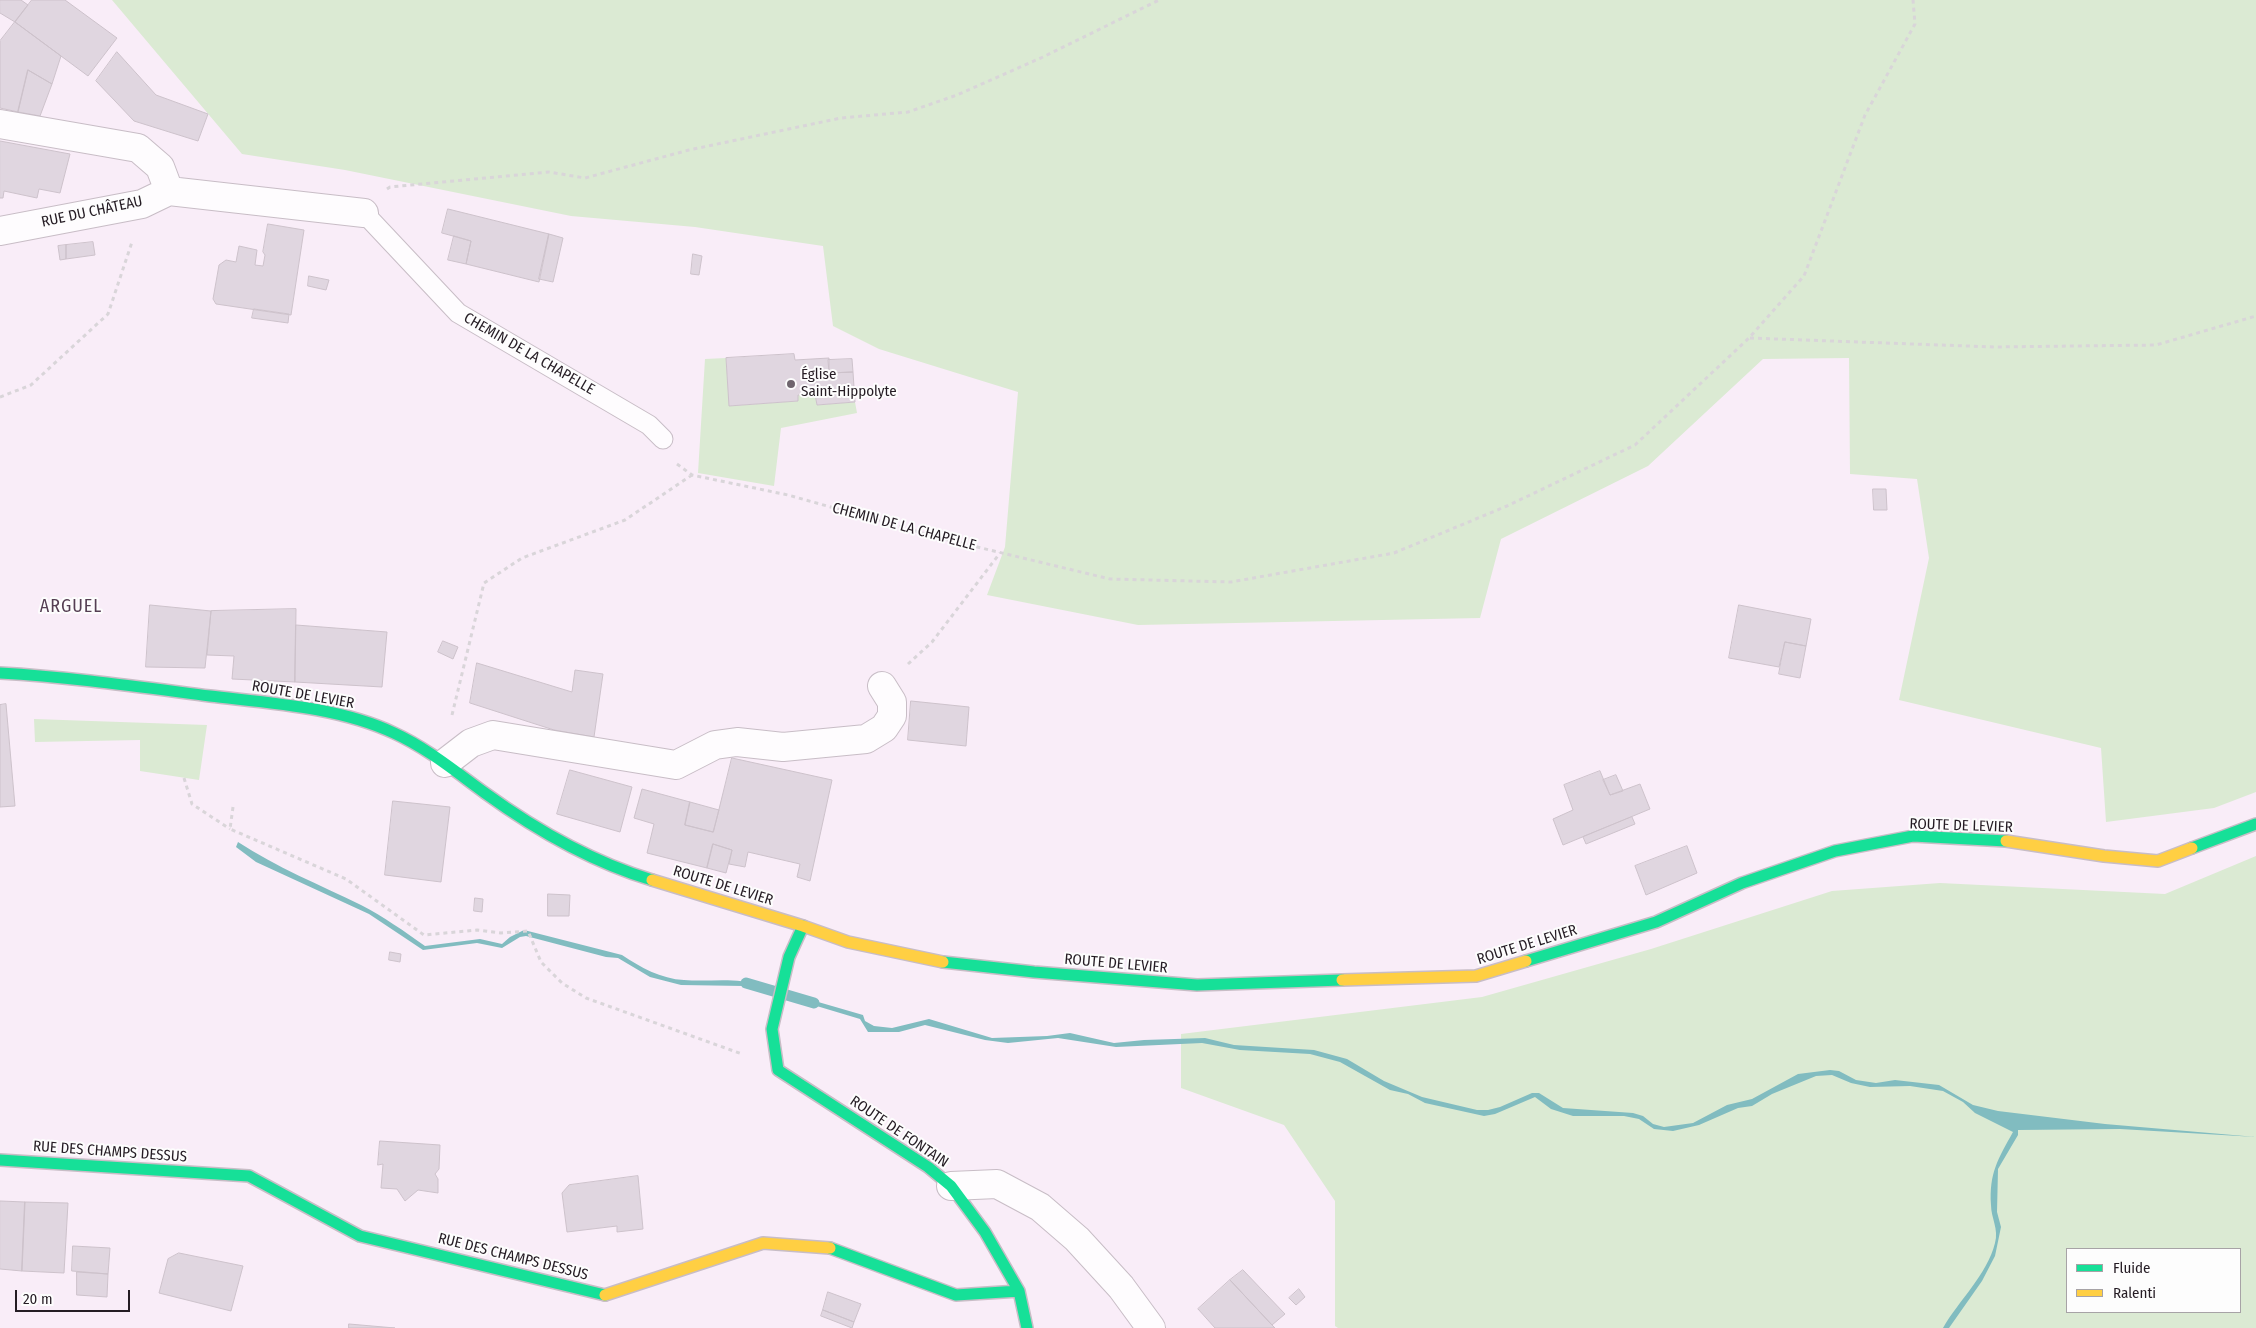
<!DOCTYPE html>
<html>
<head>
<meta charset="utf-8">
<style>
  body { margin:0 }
  #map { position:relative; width:2256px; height:1328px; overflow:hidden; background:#f9edf8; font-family:"Fira Sans Condensed",sans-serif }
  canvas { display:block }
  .legend { position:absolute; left:2066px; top:1248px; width:175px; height:65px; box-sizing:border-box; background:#fdfdfd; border:1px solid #a7a3a6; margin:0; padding:6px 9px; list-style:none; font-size:15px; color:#251c24 }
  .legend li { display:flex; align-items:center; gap:10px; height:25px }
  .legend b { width:25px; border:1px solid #a7a3a6 }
  .scale { position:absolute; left:15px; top:1290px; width:115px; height:22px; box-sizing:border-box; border:2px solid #251c24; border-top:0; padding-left:6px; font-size:15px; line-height:18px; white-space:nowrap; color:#251c24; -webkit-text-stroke:4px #fdfdfd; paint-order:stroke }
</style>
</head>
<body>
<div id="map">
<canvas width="2256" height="1328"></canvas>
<ul class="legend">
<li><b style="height:6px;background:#16e098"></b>Fluide</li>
<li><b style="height:6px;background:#ffcf43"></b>Ralenti</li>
</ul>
<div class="scale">20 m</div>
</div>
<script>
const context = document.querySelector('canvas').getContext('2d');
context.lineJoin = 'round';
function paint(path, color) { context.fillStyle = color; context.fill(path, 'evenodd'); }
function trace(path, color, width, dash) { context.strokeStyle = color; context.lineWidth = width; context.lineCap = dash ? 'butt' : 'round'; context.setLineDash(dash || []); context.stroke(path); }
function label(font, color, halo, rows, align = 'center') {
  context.font = font + ' "Fira Sans Condensed",sans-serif'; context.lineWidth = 4; context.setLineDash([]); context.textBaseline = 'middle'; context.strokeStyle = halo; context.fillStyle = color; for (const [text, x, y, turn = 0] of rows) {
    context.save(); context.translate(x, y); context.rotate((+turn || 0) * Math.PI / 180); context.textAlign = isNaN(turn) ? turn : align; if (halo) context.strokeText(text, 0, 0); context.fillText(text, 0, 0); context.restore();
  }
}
paint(new Path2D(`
  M 112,0 L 2256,0 L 2256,792 L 2214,808 L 2106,822 L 2101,748 L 1899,700 L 1929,558 L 1917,479 L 1850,474 L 1849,358 L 1763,359 L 1648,466 L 1501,539 L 1480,618 L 1138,625 L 987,595 L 1005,547 L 1018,392 L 879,349 L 833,326 L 823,246 L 695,227 L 571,216 L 345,170 L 242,154 Z
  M 726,358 L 730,406 L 797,401 L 798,395 L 815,394 L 817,405 L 855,402 L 857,413 L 781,428 L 774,486 L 698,473 L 705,359 Z
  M 34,719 L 207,725 L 199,780 L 140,771 L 140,740 L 35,742 Z
  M 2256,856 L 2256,1328 L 1338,1328 L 1335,1326 L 1335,1201 L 1284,1125 L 1181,1088 L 1181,1034 L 1482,997 L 1651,949 L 1832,891 L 1940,883 L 2165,894 ZM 2067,1249 L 2240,1249 L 2240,1312 L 2067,1312 Z`), '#dbead3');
paint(new Path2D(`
  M 238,842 C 276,867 320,885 361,905 C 384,917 404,931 425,946 L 480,939 L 502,944 L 510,937 L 524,930 L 622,955 C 640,967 661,979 684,980 C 710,982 736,977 761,985 L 760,989 L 744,986 L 681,985 L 650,977 L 618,958 L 606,957 L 526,936 L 520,937 L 502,948 L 477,943 L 423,950 L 369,914 L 256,862 L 236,847 Z
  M 801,997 L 863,1015 L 865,1021 L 874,1026 L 892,1028 L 929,1019 L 992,1038 L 1047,1036 L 1070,1033 L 1114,1043 L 1144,1040 L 1205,1038 L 1234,1045 L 1314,1050 L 1347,1059 L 1384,1081 L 1422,1097 L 1477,1110 L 1488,1110 L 1500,1107 L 1532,1093 L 1539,1093 L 1563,1108 L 1633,1113 L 1643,1116 L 1653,1124 L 1664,1127 L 1693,1123 L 1727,1105 L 1752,1099 L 1798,1074 L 1830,1070 L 1839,1071 L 1856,1080 L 1876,1083 L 1895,1080 L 1939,1085 L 1973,1105 L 1998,1111 L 2105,1124 L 2256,1137 L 2120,1129 L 2018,1130 L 2018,1135 L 1998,1169 L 1997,1212 L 2001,1227 L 1995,1256 L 1982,1281 L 1949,1328 L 1943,1328 C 1959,1300 1987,1275 1995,1243 C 1999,1229 1991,1218 1991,1205 C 1989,1173 1998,1159 2013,1132 L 1975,1113 L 1963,1102 L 1943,1091 L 1910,1086 L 1870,1087 L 1851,1083 L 1832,1075 L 1816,1076 L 1772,1094 L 1752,1106 L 1738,1108 L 1699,1125 L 1673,1131 L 1654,1129 L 1639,1119 L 1624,1116 L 1573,1116 L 1551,1109 L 1535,1097 L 1495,1114 L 1484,1116 L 1425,1103 L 1408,1094 L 1390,1090 L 1340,1062 L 1310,1054 L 1240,1050 L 1202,1043 L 1116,1047 L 1058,1038 L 1008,1043 L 985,1040 L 925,1025 L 899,1032 L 868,1032 L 860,1019 L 800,1001 Z`), '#81bcc0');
trace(new Path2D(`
  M 746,983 L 814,1003`), '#81bcc0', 11);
const building = new Path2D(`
  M 0,0 L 21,0 L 28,5 L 15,22 L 0,13 Z
  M 32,0 L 65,0 L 117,38 L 88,76 L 15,22 Z
  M 15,22 L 61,56 L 52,84 L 28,70 L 18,112 L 0,108 L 0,41 Z
  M 117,52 L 156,95 L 208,114 L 198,141 L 134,121 L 96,81 Z
  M 28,70 L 52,84 L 40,116 L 18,112 Z
  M 0,141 L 70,154 L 60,193 L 39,189 L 37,198 L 4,191 L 3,198 L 0,198 Z
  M 448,209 L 549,234 L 539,282 L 466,264 L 471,241 L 442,233 Z
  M 268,224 L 304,230 L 291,315 L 216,304 L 213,299 L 219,265 L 226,260 L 236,262 L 239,246 L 257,250 L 255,265 L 263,266 L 265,255 L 263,252 Z
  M 549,234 L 563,238 L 553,282 L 539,279 Z
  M 454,236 L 471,241 L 466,264 L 448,260 Z
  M 93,242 L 95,255 L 66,259 L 66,245 Z
  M 66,245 L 66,259 L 60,260 L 58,246 Z
  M 693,254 L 702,256 L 699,275 L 691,274 Z
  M 309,276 L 329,280 L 326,290 L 308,286 Z
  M 254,309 L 289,314 L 288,323 L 252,318 Z
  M 794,354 L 795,360 L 829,358 L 829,373 L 853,372 L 855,402 L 817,405 L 815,394 L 798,395 L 798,401 L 729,406 L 726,358 Z
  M 852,359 L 853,372 L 829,373 L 828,360 Z
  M 1873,489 L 1886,489 L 1887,510 L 1874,510 Z
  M 150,605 L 211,611 L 205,668 L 146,667 Z
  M 1739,605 L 1811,619 L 1806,646 L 1785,642 L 1779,667 L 1729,658 Z
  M 296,609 L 295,682 L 232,679 L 234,656 L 207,655 L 211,611 Z
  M 296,625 L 387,632 L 382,687 L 295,682 Z
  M 443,641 L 458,647 L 453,659 L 438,652 Z
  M 1785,642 L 1806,646 L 1800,678 L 1779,674 Z
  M 477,663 L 572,692 L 575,670 L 603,674 L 594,737 L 554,730 L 470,703 Z
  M 911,701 L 969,707 L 966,746 L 908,740 Z
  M 6,704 L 15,806 L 0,807 L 0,705 Z
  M 732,758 L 832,780 L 810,881 L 797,877 L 800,864 L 748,852 L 745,867 L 729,864 L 732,850 L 713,844 L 707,868 L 647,853 L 654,824 L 634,818 L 642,789 L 690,802 L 685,825 L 713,832 Z
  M 570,770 L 632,787 L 620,832 L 557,814 Z
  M 1600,771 L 1610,795 L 1640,784 L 1650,809 L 1563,845 L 1553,819 L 1573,810 L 1564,785 Z
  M 1616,775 L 1623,791 L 1610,795 L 1603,780 Z
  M 393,801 L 450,807 L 441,882 L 385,875 Z
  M 690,802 L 719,810 L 713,832 L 685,825 Z
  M 1632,817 L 1635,824 L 1586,844 L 1583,837 Z
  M 713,844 L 732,850 L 726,873 L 707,868 Z
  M 1687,846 L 1697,873 L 1646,895 L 1635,866 Z
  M 548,894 L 570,895 L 569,916 L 548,916 Z
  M 475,898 L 483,899 L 482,912 L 474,911 Z
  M 390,952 L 401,954 L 400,962 L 389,960 Z
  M 380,1141 L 440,1145 L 439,1169 L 435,1174 L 438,1179 L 438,1193 L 418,1190 L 405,1201 L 397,1189 L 381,1188 L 383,1164 L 378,1165 Z
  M 638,1176 L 643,1229 L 617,1232 L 617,1226 L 567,1232 L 562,1193 L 569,1185 Z
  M 0,1201 L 25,1202 L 22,1271 L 0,1269 Z
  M 25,1202 L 68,1203 L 64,1273 L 22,1271 Z
  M 73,1246 L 110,1248 L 108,1274 L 72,1271 Z
  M 179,1253 L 243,1266 L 231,1311 L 159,1293 L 168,1259 Z
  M 1243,1270 L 1285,1314 L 1272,1325 L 1230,1280 Z
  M 77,1272 L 108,1274 L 107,1297 L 77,1295 Z
  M 1230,1280 L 1272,1325 L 1275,1328 L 1215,1328 L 1198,1309 Z
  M 1299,1289 L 1305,1297 L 1296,1305 L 1289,1298 Z
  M 828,1292 L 861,1304 L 854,1322 L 823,1310 Z
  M 823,1310 L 854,1322 L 852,1328 L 821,1316 Z
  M 349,1324 L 395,1328 L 349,1328 Z`);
paint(building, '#e0d6e0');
trace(building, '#cdc2cb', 1);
const lane = new Path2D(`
  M 364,213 L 458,313 L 649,425 L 663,439`);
const street = new Path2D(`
  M 0,124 L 138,148 L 160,167 L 169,191
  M 169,191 L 364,213
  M 0,231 L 142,204 L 169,191
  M 445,763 L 471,743 L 493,735 L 676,765 L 715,745 L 737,742 L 783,747 L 866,739 L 884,728 L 892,716 L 892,702 L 882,686
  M 951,1186 L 997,1184 L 1040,1207 L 1077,1239 L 1121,1287 L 1151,1328`);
const fast = new Path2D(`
  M 0,673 C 70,677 140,687 210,696 C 270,703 339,707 394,733 C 427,748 456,772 485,793 C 536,830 592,862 652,880
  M 2192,848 L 2256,824
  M 803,926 L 789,957 L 772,1029 L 778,1070 L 928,1167 L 951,1186 L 985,1232 L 1019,1291 L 1027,1328
  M 1526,961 L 1656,922 L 1742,883 L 1835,851 L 1913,836 L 2006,841
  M 943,962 L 1034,972 L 1197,985 L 1342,980
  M 0,1160 L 249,1176 L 360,1236 L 605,1295
  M 830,1248 L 956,1295 L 1019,1291`);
const slow = new Path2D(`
  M 2006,841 L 2104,856 L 2158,861 L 2192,848
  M 652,880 L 803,926 L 848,942 L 943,962
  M 1342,980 L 1476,976 L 1526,961
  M 605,1295 L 763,1243 L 830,1248`);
trace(lane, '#c8bdc6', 21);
trace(street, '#c8bdc6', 30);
trace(fast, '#c8bdc6', 14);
trace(slow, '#c8bdc6', 14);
trace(new Path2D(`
  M 387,189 L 390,187 L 549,172 L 585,178 L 689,150 L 841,118 L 908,112 L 957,95 L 1043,57 L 1159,0
  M 1750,338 L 1994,347 L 2156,345 L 2256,316
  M 0,397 L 31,385 L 108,314 L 132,242
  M 677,464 L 692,475 L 788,495 L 944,539 L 1110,579 L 1231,582 L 1394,553 L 1507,506 L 1635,445 L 1749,338 L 1804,276 L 1865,115 L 1915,24 L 1913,0
  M 908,664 L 932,642 L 1000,553
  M 452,715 L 484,583 L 522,558 L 625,520 L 692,475
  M 184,778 L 192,804 L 230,829
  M 233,807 L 230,829 L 346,879 L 424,935 L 477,930 L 501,933 L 528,931 L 541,962 L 562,983 L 586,998 L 742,1054`), '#d9d5d9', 3, [4, 4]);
trace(lane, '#fefcfe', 19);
trace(street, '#fefcfe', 28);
trace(fast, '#16e098', 11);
trace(slow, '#ffcf43', 11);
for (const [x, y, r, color] of [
  [791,384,5,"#6f656e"]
]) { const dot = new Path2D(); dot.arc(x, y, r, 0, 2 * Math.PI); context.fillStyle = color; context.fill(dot); trace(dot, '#fdfdfd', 2); }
label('15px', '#251c24', '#fdfdfd', [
  ["RUE DU CHÂTEAU",92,212,-12],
  ["CHEMIN DE LA CHAPELLE",529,354,30],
  ["CHEMIN DE LA CHAPELLE",904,527,15],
  ["ROUTE DE LEVIER",303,695,10],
  ["ROUTE DE LEVIER",1961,826,2],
  ["ROUTE DE LEVIER",723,886,17],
  ["ROUTE DE LEVIER",1527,945,-17],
  ["ROUTE DE LEVIER",1116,964,5],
  ["ROUTE DE FONTAIN",899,1132,34],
  ["RUE DES CHAMPS DESSUS",110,1152,4],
  ["RUE DES CHAMPS DESSUS",513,1257,14]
]);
label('15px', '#251c24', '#fdfdfd', [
  ["Église",801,375],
  ["Saint-Hippolyte",801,392]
], 'left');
context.letterSpacing = '1px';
label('18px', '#553f53', '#fdfdfd', [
  ["ARGUEL",71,607]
]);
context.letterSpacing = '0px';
</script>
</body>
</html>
